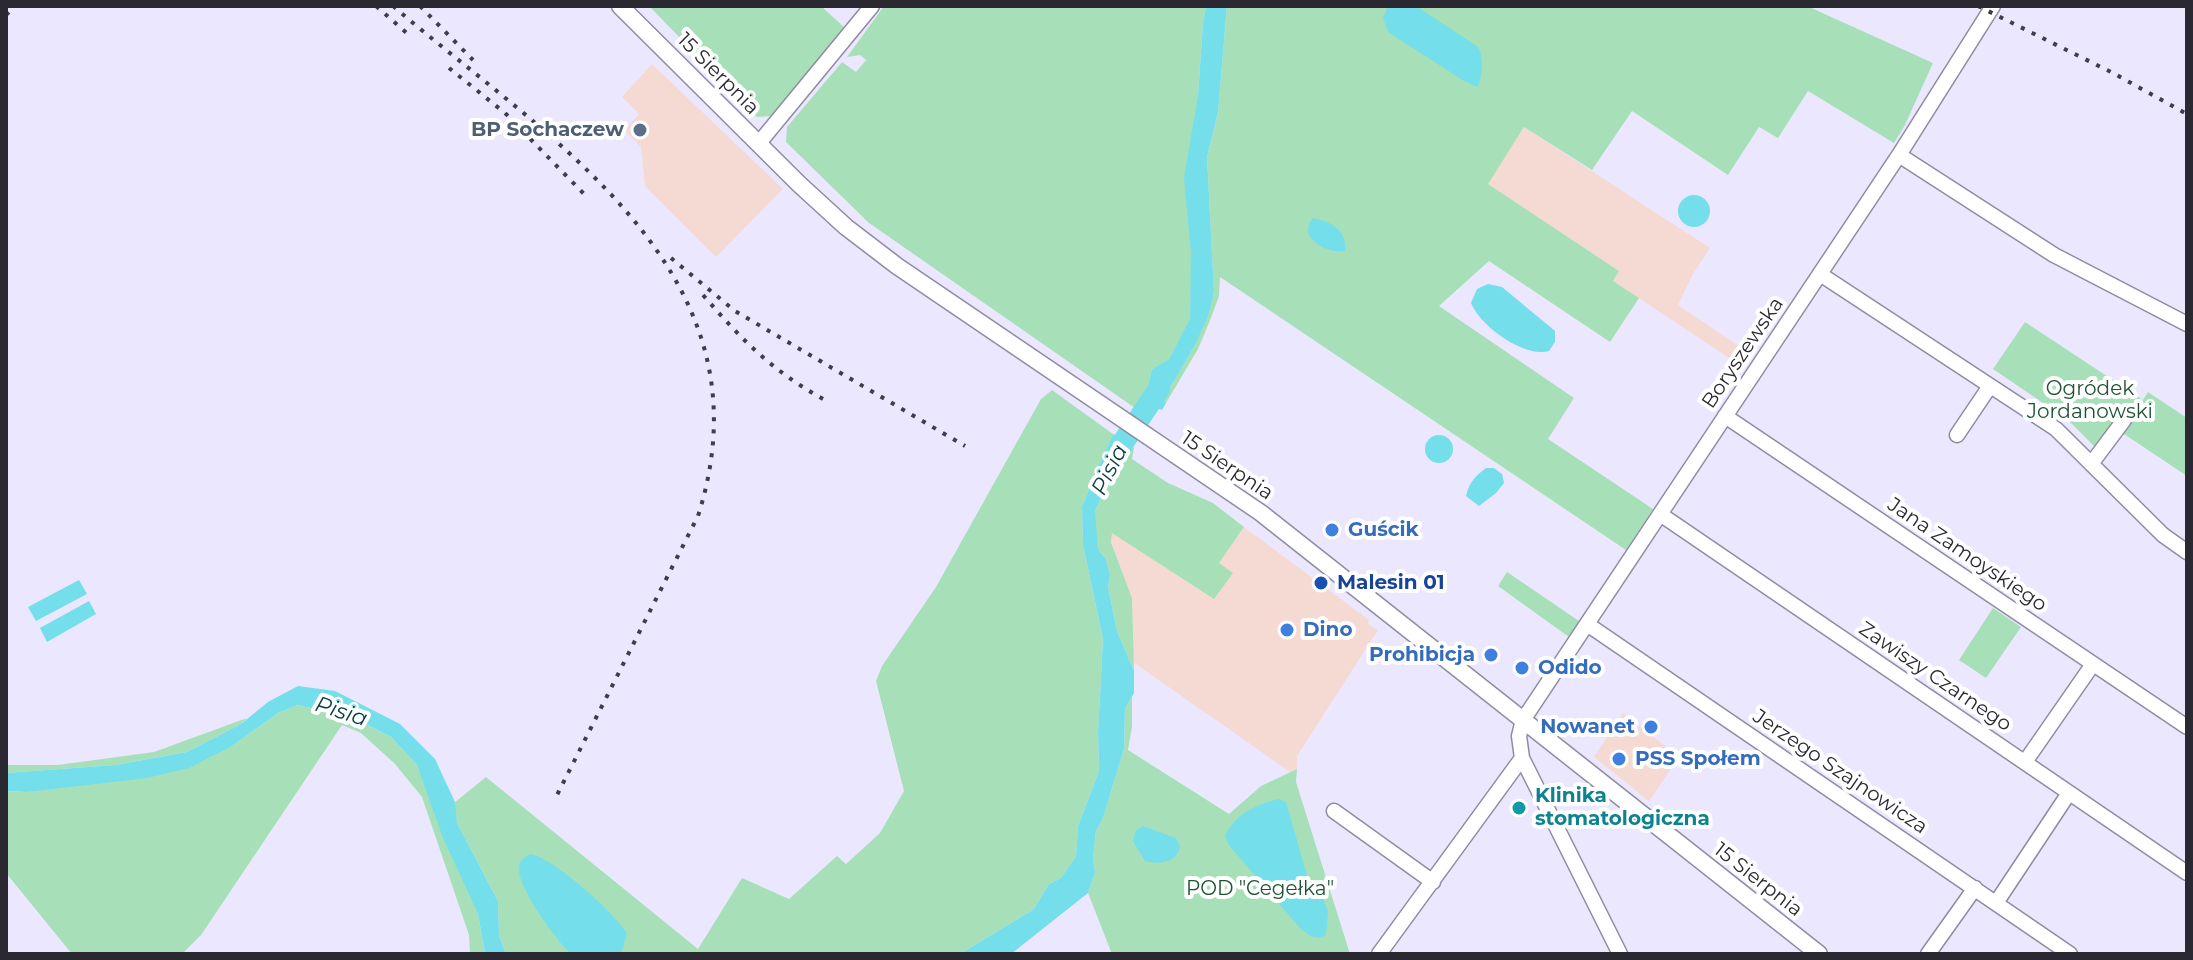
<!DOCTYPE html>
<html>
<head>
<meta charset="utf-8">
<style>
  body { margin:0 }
  #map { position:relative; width:2193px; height:960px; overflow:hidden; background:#ebe7ff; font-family:Montserrat,sans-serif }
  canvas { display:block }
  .frame { position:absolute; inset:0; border:8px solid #2a2831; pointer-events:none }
</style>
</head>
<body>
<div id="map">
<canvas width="2193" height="960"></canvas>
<div class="frame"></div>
</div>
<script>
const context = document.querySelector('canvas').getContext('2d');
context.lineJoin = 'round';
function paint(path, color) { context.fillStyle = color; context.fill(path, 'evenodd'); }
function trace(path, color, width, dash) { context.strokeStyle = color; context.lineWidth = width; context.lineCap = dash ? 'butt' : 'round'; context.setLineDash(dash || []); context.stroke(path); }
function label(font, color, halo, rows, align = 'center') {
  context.font = font + ' Montserrat,sans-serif'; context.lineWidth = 8; context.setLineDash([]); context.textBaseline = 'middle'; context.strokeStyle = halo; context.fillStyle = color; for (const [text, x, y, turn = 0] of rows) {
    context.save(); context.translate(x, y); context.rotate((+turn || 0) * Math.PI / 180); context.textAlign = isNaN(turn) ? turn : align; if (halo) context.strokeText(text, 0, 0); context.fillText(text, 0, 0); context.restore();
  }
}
paint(new Path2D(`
  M 652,64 L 783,189 L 716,257 L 645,186 L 641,147 L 624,130 L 639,114 L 622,97 Z
  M 1524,127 L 1710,248 L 1693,274 L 1678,305 L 1752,355 L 1744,368 L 1613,281 L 1619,271 L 1487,184 Z
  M 1244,527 L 1369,620 L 1368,624 L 1378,630 L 1297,756 L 1297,769 L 1290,772 L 1133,662 L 1132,598 L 1111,541 L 1112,533 L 1219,563 Z
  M 1623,713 L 1679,757 L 1649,801 L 1594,757 Z`), '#f4dad3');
paint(new Path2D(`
  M 649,6 L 821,6 L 845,28 L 771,116 L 757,117 Z
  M 884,6 L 1206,6 L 1203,23 L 1198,96 L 1190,320 L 1169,359 L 1152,369 L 1147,390 L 1135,408 L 869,223 L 786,142 L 787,127 L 842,62 L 856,72 L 866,60 L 860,55 L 847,57 Z
  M 1227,6 L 1807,6 L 1933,63 L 1905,125 L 1894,143 L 1808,91 L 1778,138 L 1759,127 L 1728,175 L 1632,111 L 1592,170 L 1524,127 L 1488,184 L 1619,271 L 1613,281 L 1639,298 L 1610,342 L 1489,261 L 1439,306 L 1574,398 L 1548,439 L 1653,509 L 1626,550 L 1220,277 L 1219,296 L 1209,323 L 1198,349 L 1166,403 L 1162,400 L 1194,347 L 1214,293 L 1207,157 L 1218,112 Z
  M 2025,322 L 2143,400 L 2148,392 L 2187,418 L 2187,476 L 2121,432 L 2130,419 L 2122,412 L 2096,448 L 2068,420 L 1993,369 Z
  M 1052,390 L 1113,434 L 1082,506 L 1083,545 L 1103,639 L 1098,732 L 1099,771 L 1078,826 L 1076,858 L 1061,878 L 1048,885 L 1034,909 L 960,954 L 506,954 L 499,935 L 498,901 L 457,823 L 454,803 L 486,777 L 698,949 L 742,878 L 789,899 L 837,856 L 846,864 L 880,833 L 904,791 L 876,681 L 882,666 L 936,587 L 1041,399 Z
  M 1132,446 L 1134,448 L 1132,459 L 1168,483 L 1213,503 L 1244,527 L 1219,563 L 1233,573 L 1214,599 L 1112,533 L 1111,542 L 1132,598 L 1134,671 L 1117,631 L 1108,587 L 1110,575 L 1106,559 L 1098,549 L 1094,527 L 1095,511 L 1111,476 Z
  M 1507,572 L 1579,621 L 1569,637 L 1498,586 Z
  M 1993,608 L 2021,627 L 1986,678 L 1959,660 Z
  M 1132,697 L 1132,727 L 1128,750 L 1229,814 L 1261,786 L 1297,769 L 1296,782 L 1350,954 L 1112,954 L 1088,893 L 1095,872 L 1093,858 L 1096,831 L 1103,818 L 1124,749 L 1125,709 Z
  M 298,705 L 356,719 L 391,737 L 417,765 L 478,914 L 485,954 L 470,954 L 469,935 L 422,797 L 395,764 L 361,733 L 342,725 L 201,935 L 182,954 L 72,954 L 6,873 L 6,791 L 28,792 L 232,746 L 278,713 Z
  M 247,718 L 241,724 L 187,752 L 115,765 L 6,773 L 6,765 L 58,765 L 154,752 Z`), '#a7e0b8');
paint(new Path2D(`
  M 1206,6 L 1227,6 L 1218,112 L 1207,157 L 1214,292 L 1208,316 L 1194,347 L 1163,399 L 1166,403 L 1162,410 L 1157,408 L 1150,419 L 1135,408 L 1147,390 L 1152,369 L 1169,359 L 1190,319 L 1191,253 L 1184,178 L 1198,96 L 1203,23 Z
  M 1388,6 L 1416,6 L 1478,47 C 1484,57 1483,77 1477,87 L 1464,81 L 1388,32 L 1383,18 Z
  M1678 211a16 16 0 1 1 32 0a16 16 0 1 1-32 0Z
  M 1313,218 C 1331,221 1348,231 1345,251 C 1327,254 1296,238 1313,218 Z
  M 1488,284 L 1502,287 L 1555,331 L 1555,342 L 1549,351 C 1524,358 1480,326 1471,303 L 1477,289 Z
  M 1113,434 L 1132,446 L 1111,476 L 1095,511 L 1098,549 L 1106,559 L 1110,575 L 1108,587 L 1117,631 L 1134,671 L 1134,693 L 1125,709 L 1124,749 L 1103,818 L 1096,831 L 1093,858 L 1095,872 L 1088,893 L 1011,954 L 960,954 L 1034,909 L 1048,885 L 1061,878 L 1076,857 L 1078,826 L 1099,771 L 1098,732 L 1103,639 L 1083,545 L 1082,506 Z
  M1425 449a14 14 0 1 1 28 0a14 14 0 1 1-28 0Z
  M 1486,468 L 1494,468 L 1502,474 L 1504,483 L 1496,493 L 1479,506 L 1466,496 C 1469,483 1475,476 1486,468 Z
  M 79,580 L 87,594 L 36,621 L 28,607 Z
  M 89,601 L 96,614 L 47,642 L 40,628 Z
  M 298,686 L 335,691 L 400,724 L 435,759 L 455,802 L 457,823 L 498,901 L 499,935 L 506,954 L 485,954 L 478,914 L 443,838 L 417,765 L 391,737 L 356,719 L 298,705 L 278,713 L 232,746 L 189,768 L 147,778 L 27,792 L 6,791 L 6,773 L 115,765 L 187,752 L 241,724 L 268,702 Z
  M 1278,799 L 1286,802 L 1308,879 L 1322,896 L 1328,911 L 1326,935 C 1315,941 1309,935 1300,928 L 1228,844 L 1225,835 C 1238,813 1253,806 1278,799 Z
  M 1143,826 L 1176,838 L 1180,846 C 1177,863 1160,865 1145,861 L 1133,841 L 1136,830 Z
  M 531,854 C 556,860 613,912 627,933 L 621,954 L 571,954 C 557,941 516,886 519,867 C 520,860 525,856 531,854 Z`), '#74deea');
trace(new Path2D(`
  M 1110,468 L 1120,447 L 1159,389`), '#74deea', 22);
const minor = new Path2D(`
  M 759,143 L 872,6
  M 1899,155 L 2054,255 L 2187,324
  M 1820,274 L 2056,429 L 2163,535 L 2187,552
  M 1725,416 L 2187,727
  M 1957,435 L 1990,386
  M 2091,464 L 2124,420
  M 1660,514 L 2187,873
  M 1587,624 L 2070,954
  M 2025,762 L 2093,664
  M 1334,811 L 1433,882
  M 1996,903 L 2069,793
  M 1379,954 L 1522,758
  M 1620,954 L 1522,758 L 1519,736 L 1523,720 L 1899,155 L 1993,6
  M 1928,954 L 1975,888`);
const major = new Path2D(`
  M 620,6 L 799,184 L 846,227 L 897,266 L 1261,513 L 1819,954`);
trace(minor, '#8f8ca1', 17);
trace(major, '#8f8ca1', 19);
trace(minor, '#fff', 14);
trace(major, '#fff', 16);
trace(new Path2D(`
  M 376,6 L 409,35
  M 393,6 C 550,141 776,272 698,516 L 556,797
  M 420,6 L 473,60
  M 1978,6 L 2113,73 L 2187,114
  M 6,15 L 15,6
  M 449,68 L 505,113 L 586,196
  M 671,258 L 735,311 L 965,446
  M 703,295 C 742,340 771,370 823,399`), '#3f3d47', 4, [4, 8]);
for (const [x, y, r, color] of [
  [640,130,8,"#5c6f8a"],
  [1332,530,8,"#3f7fe0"],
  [1321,583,8,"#1a4fb4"],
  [1287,630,8,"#3f7fe0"],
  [1491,655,8,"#3f7fe0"],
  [1522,668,8,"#3f7fe0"],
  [1651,727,8,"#3f7fe0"],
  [1619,759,8,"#3f7fe0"],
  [1519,808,8,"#0f9aa8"]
]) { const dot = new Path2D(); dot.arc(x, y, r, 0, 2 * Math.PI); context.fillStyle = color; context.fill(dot); trace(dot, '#fff', 3); }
label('20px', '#2a2831', '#fff', [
  ["15 Sierpnia",718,74,45],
  ["Boryszewska",1743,353,-56],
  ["15 Sierpnia",1227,466,34],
  ["Jana Zamoyskiego",1967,555,34],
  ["Zawiszy Czarnego",1935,677,34],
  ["Jerzego Szajnowicza",1840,772,34],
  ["15 Sierpnia",1758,880,38]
]);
label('bold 20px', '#4e5e75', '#fff', [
  ["BP Sochaczew",624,130]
], 'right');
label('20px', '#1e5232', '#fff', [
  ["Ogródek",2090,389],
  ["Jordanowski",2090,412],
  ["POD \"Cegełka\"",1260,889]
]);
label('bold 20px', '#366cbe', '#fff', [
  ["Guścik",1348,530],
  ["Dino",1303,630],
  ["Prohibicja",1475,655,"right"],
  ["Odido",1538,668],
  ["Nowanet",1635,727,"right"],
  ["PSS Społem",1635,759]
], 'left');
label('bold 20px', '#164399', '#fff', [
  ["Malesin 01",1337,583]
], 'left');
label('bold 20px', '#0d838f', '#fff', [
  ["Klinika",1535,796],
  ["stomatologiczna",1535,819]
], 'left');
label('italic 22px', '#0a3d43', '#fff', [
  ["Pisia",1110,470,-63],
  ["Pisia",341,712,18]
]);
</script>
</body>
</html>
